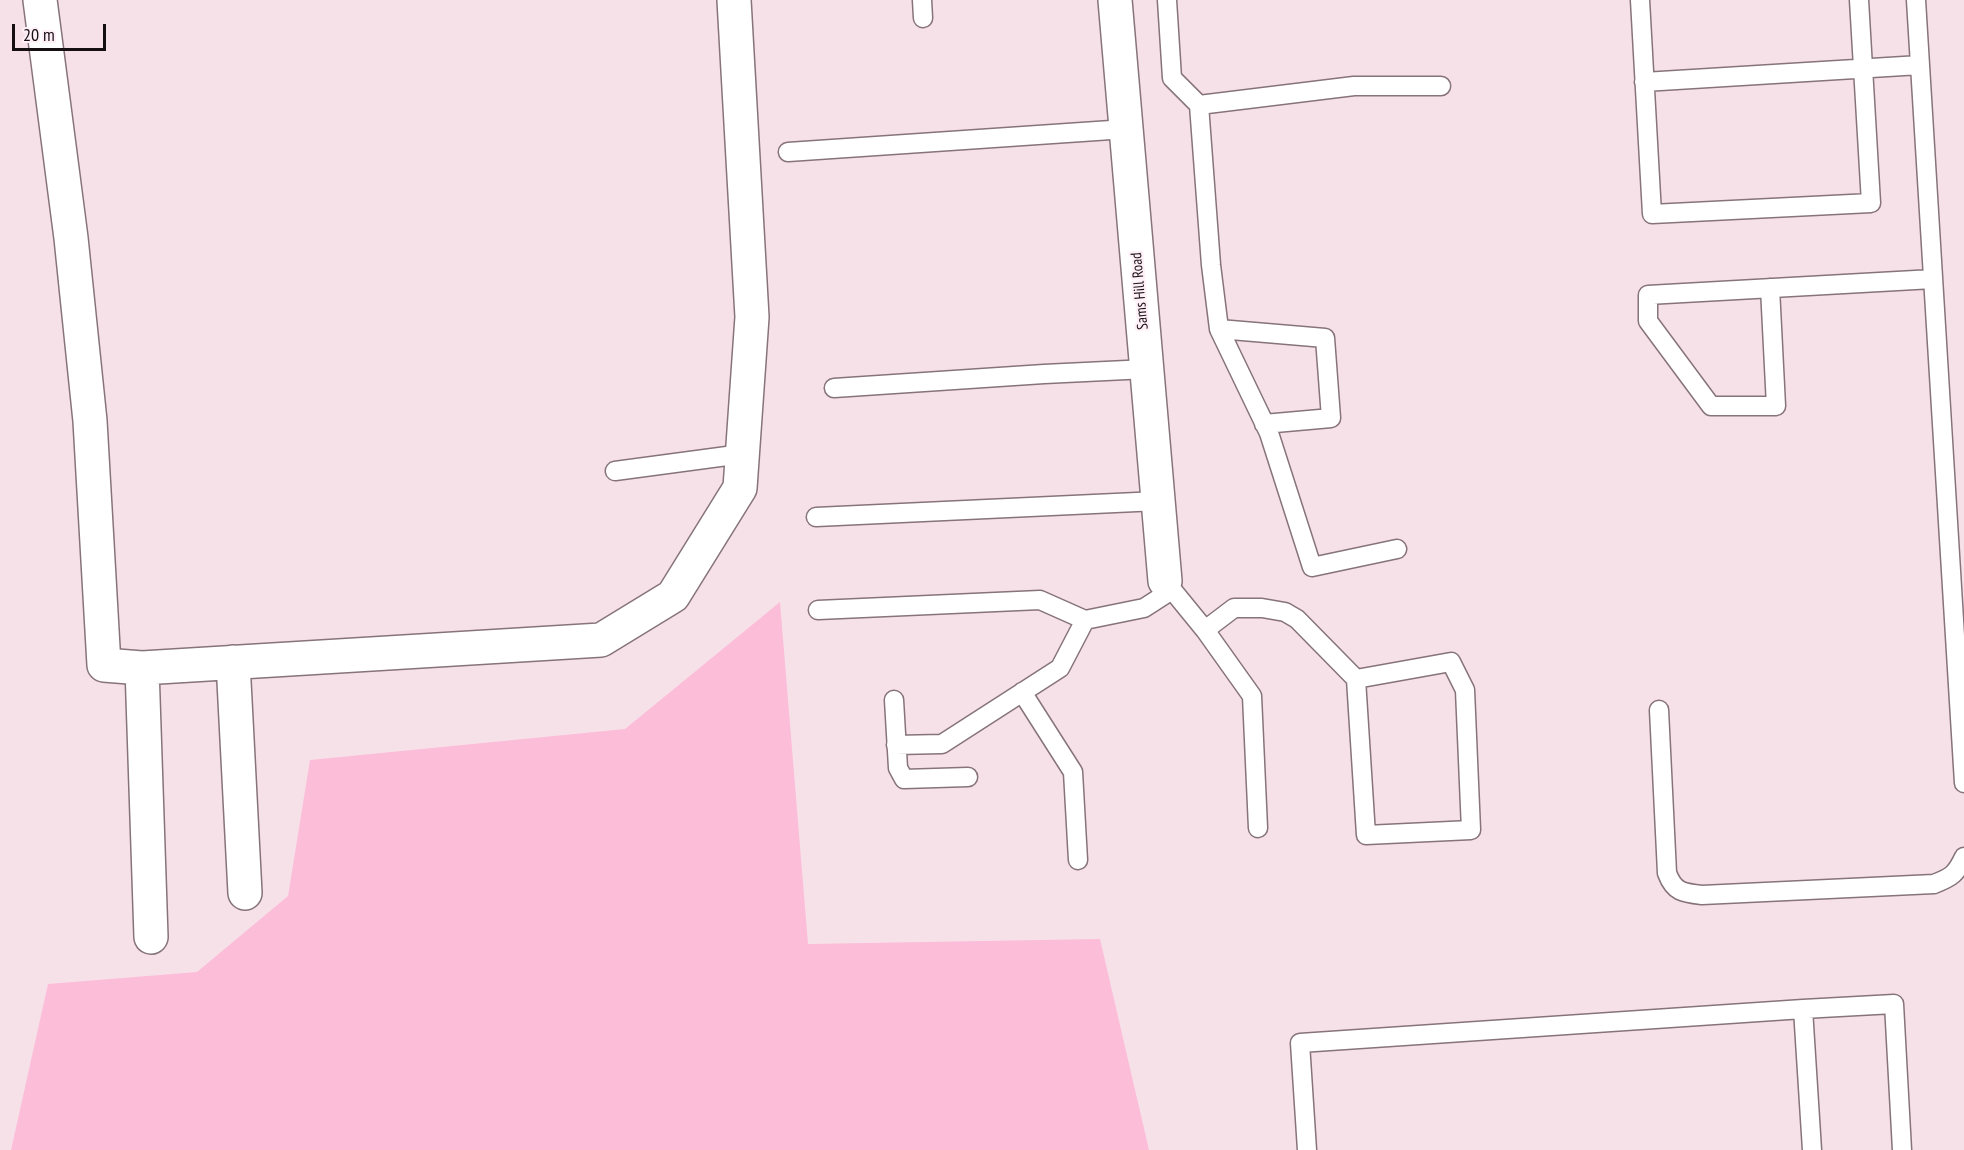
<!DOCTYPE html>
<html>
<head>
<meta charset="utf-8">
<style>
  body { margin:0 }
  #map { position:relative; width:1964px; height:1150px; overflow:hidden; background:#f7e1e9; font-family:"PT Sans Narrow",sans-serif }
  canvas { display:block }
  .scale { position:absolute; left:12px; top:24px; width:94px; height:27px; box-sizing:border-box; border:3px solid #160f12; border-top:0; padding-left:8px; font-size:18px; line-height:21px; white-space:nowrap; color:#160f12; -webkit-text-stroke:4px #fef0f6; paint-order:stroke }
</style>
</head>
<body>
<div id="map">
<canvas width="1964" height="1150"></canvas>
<div class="scale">20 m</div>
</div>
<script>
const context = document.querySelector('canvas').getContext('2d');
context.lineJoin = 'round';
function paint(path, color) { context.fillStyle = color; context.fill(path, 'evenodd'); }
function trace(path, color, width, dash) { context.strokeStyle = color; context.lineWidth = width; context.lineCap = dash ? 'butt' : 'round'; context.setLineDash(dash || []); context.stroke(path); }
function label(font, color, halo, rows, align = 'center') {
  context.font = font + ' "PT Sans Narrow",sans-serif'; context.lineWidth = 4.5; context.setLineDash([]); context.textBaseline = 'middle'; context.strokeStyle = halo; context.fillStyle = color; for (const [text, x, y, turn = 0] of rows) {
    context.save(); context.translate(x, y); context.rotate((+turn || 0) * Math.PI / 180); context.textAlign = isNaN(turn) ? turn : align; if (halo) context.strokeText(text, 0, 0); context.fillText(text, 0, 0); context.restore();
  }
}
paint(new Path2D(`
  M 780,602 L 808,944 L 1100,939 L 1149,1150 L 11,1150 L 48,984 L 197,972 L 288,896 L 310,760 L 625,729 Z`), '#fcbdd8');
const service = new Path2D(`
  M 922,0 L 923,18
  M 1167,0 L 1172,78 L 1199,105 L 1211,265 L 1219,329 L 1269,433 L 1312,567 L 1397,549
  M 1640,0 L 1652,214 L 1871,203 L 1859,0
  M 1916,0 L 1964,783
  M 1644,82 L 1920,65
  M 1199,105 L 1354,86 L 1441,86
  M 788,152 L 1126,129
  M 1770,288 L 1776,406 L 1711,406 L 1648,321 L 1648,295 L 1933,279
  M 1219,329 L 1325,338 L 1331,418 L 1264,424
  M 834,388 L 1044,374 L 1147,369
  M 615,471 L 742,454
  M 816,517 L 1158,501
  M 1165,581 L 1205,630 L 1234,608 L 1262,608 L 1285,612 L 1297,619 L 1356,679 L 1366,835 L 1471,830 L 1465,690 L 1451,662 L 1356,679
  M 818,610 L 1040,600 L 1085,620 L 1144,608 L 1172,590
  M 1205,630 L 1252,696 L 1258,828
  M 1022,692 L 1073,772 L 1078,860
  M 894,700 L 898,768 L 904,779 L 968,777
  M 1659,710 L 1667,873 C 1674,892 1683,893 1702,895 L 1934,884 C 1952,877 1956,874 1964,857
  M 896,745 L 942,744 L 1060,668 L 1085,620
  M 1307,1150 L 1300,1043 L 1803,1009
  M 1812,1150 L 1803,1009 L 1894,1004 L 1902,1150`);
const minor = new Path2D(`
  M 40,0 L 71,238 L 90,421 L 104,665 L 142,668 L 601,640 L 673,596 L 740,488 L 752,317 L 734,0
  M 1115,0 L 1165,581
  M 233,662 L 245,893
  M 142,668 L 151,937`);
trace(service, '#86737b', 21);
trace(minor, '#86737b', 36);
trace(service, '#fff', 18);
trace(minor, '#fff', 33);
label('15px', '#160f12', '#fef0f6', [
  ["Sams Hill Road",1140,291,-95]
]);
</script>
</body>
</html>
